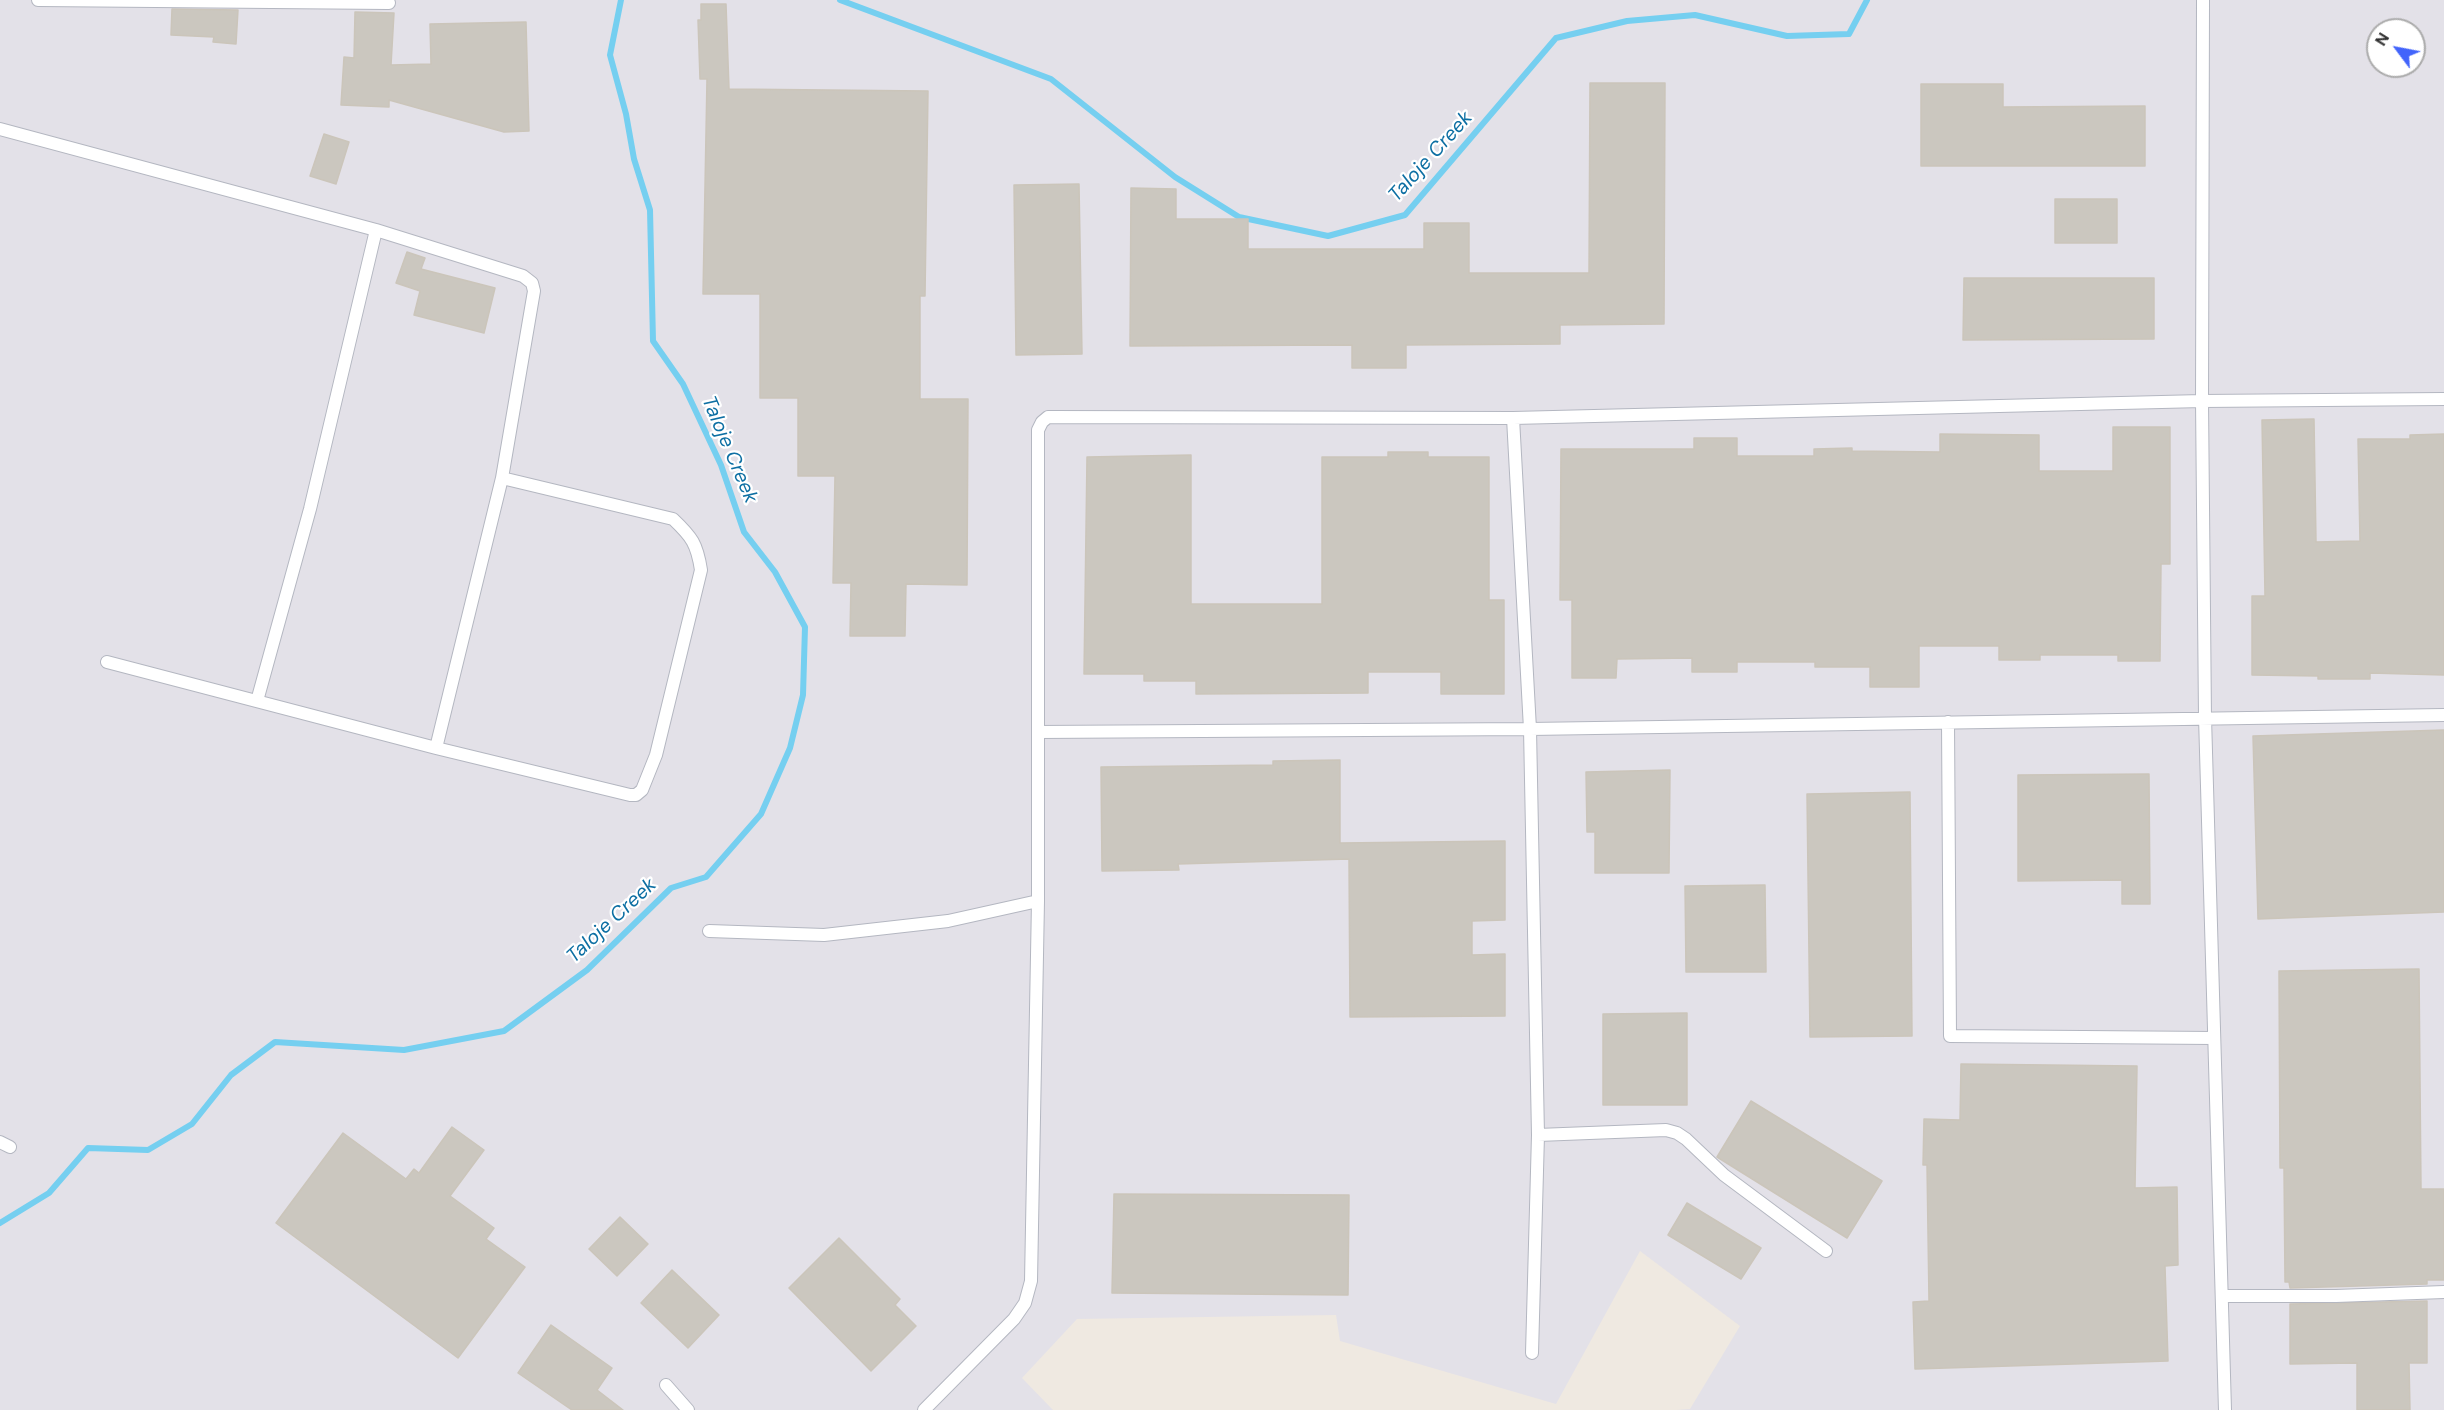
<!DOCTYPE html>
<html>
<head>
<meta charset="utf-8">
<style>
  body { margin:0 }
  #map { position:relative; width:2444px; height:1410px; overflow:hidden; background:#efe9e1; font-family:"DM Sans",sans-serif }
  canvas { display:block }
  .north { position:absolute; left:2366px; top:18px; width:60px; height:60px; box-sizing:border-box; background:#fff; border:2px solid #ababab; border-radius:50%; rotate:302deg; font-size:16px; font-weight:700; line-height:24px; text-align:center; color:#2e2e2e }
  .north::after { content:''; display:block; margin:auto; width:21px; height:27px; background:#4264fb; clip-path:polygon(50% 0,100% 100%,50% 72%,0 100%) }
</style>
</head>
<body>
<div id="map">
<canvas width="2444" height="1410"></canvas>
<div class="north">N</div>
</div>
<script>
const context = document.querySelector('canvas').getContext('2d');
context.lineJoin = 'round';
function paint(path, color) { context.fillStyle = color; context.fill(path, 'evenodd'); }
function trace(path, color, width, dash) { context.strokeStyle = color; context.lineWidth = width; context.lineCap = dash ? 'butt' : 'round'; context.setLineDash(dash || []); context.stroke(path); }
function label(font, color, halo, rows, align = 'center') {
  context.font = font + ' "DM Sans",sans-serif'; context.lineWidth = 4.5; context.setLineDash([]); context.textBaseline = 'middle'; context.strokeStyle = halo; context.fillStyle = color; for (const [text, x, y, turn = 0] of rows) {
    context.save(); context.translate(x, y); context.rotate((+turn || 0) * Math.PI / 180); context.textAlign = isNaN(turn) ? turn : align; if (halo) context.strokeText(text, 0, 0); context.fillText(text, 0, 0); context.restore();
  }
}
paint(new Path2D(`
  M 0,0 L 2444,0 L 2444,1410 L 1677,1410 L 1690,1409 L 1740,1326 L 1640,1251 L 1556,1404 L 1340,1341 L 1336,1315 L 1077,1319 L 1022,1378 L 1053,1410 L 0,1410 ZM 2378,30 L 2414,30 L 2414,66 L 2378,66 Z`), '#e3e1e8');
trace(new Path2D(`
  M 840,0 L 1051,79 L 1175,177 L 1239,217 L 1328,236 L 1405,215 L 1556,38 L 1627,21 L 1695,15 L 1787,36 L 1849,34 L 1867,0
  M 0,1223 L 49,1193 L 88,1148 L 148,1150 L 192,1124 L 231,1075 L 275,1042 L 404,1050 L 504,1031 L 587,970 L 671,888 L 706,877 L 761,814 L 790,748 L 803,695 L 805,627 L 775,572 L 744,532 L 721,465 L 683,384 L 653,341 L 650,210 L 634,159 L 626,114 L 610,55 L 621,0`), '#75cff0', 6);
const building = new Path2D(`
  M 701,4 L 726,4 L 729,89 L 928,91 L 925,296 L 920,296 L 920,399 L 968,399 L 967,585 L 906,584 L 905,636 L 850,636 L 851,583 L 833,583 L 835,476 L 798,476 L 798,398 L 760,398 L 760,294 L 703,294 L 707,79 L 700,79 L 698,20 L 701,20 Z
  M 172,9 L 238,10 L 236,44 L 213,42 L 214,37 L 171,35 Z
  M 355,12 L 394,13 L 391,65 L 431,64 L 430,24 L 526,22 L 529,131 L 504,132 L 389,100 L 389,107 L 341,105 L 344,57 L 354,58 Z
  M 1590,83 L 1665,83 L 1664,324 L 1560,325 L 1560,344 L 1406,345 L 1406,368 L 1352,368 L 1352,345 L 1130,346 L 1131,188 L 1176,189 L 1176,219 L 1248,219 L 1248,249 L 1424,249 L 1424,223 L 1469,223 L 1469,273 L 1589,273 Z
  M 1921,84 L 2003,84 L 2003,107 L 2145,106 L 2145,166 L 1921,166 Z
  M 324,134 L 349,142 L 336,184 L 310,176 Z
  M 1079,184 L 1082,354 L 1016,355 L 1014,185 Z
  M 2055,199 L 2117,199 L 2117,243 L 2055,243 Z
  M 407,252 L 425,258 L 421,269 L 495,288 L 484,333 L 414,315 L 420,291 L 396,283 Z
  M 1964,278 L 2154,278 L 2154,339 L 1963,340 Z
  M 2314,419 L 2316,542 L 2360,541 L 2358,439 L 2410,439 L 2410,435 L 2444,434 L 2444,675 L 2370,673 L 2370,679 L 2318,679 L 2318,676 L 2252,675 L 2252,596 L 2265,596 L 2262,420 Z
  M 2113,427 L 2170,427 L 2170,564 L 2161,564 L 2160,661 L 2118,661 L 2118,655 L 2040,655 L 2040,660 L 1999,660 L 1999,646 L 1919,646 L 1919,687 L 1870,687 L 1870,667 L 1815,667 L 1815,662 L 1737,662 L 1737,672 L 1692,672 L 1692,658 L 1617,659 L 1616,678 L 1572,678 L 1572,600 L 1560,600 L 1561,449 L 1694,449 L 1694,438 L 1737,438 L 1737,456 L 1814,456 L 1814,449 L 1852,448 L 1852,451 L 1940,452 L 1940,434 L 2039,435 L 2039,471 L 2113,471 Z
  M 1388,452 L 1428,452 L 1428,457 L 1489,457 L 1489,600 L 1504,600 L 1504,694 L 1441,694 L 1441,672 L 1368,672 L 1368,693 L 1196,694 L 1196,681 L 1144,681 L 1144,674 L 1084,674 L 1087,457 L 1191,455 L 1191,604 L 1322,604 L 1322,457 L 1388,457 Z
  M 2444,730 L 2444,912 L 2258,919 L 2253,736 Z
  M 1340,760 L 1340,843 L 1505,841 L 1505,920 L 1472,921 L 1472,955 L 1505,954 L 1505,1016 L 1350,1017 L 1349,859 L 1178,864 L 1179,870 L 1102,871 L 1101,767 L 1273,765 L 1273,761 Z
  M 1670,770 L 1669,873 L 1595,873 L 1595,832 L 1587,832 L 1586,772 Z
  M 2149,774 L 2150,904 L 2122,904 L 2122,880 L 2018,881 L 2018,775 Z
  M 1910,792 L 1912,1036 L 1810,1037 L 1807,794 Z
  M 1765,885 L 1766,972 L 1686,972 L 1685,886 Z
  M 2419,969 L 2421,1189 L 2444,1189 L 2444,1280 L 2427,1280 L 2427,1284 L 2290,1288 L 2289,1282 L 2285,1282 L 2284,1168 L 2280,1168 L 2279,971 Z
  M 1687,1013 L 1687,1105 L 1603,1105 L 1603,1014 Z
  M 1961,1064 L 2137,1066 L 2135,1188 L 2177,1187 L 2178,1265 L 2165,1266 L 2168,1361 L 1915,1369 L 1913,1302 L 1929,1301 L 1927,1165 L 1923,1165 L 1924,1119 L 1960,1120 Z
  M 1751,1101 L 1882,1181 L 1847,1238 L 1717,1157 Z
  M 452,1127 L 484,1150 L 450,1196 L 494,1228 L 486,1239 L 525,1267 L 458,1358 L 276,1223 L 343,1133 L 406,1179 L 414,1169 L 419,1173 Z
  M 1114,1194 L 1349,1195 L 1348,1295 L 1112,1293 Z
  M 1687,1203 L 1761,1248 L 1741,1279 L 1668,1235 Z
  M 620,1217 L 648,1244 L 617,1276 L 589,1249 Z
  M 839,1238 L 900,1299 L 895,1305 L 916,1326 L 871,1371 L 789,1288 Z
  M 672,1270 L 719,1315 L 688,1348 L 641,1303 Z
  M 2427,1301 L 2427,1363 L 2409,1363 L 2410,1410 L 2357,1410 L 2357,1363 L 2290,1364 L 2290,1304 Z
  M 551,1325 L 612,1368 L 597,1390 L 623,1410 L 572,1410 L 518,1373 Z`);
paint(building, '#cbc7bf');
trace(building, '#cbc5ba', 1.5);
const lane = new Path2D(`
  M 38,0 L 389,3
  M 2203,0 L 2202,401 L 2205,717 L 2225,1410
  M 0,129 L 376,230 L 523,276 L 532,283 L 534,291 L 502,478 L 436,748
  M 1513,418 L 1530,729 L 1538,1135 L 1532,1353
  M 107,662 L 436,748 L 630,795 L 636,795 L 642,790 L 656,755 L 701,570 C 697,544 692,537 673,519 L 502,478
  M 257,701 L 310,509 L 376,230
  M 1948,722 L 1950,1036 L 2214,1038
  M 1038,732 L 1530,729 L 2444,715
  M 709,931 L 824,935 L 948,921 L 1038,901
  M 1538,1135 L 1666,1130 L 1677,1133 L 1686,1139 L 1724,1175 L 1826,1251
  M 0,1142 L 10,1147
  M 2222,1296 L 2336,1296 L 2444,1292
  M 666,1385 L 688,1410
  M 924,1410 L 1014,1319 L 1025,1303 L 1031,1281 L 1038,901 L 1038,430 L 1042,422 L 1048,417 L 1513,418 L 2202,401 L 2444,399`);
trace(lane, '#b4b7c1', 14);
trace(lane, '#fff', 12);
label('italic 20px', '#0d6fa3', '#fff', [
  ["Taloje Creek",1431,157,-48],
  ["Taloje Creek",729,450,67],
  ["Taloje Creek",612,921,-43]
]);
</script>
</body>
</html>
